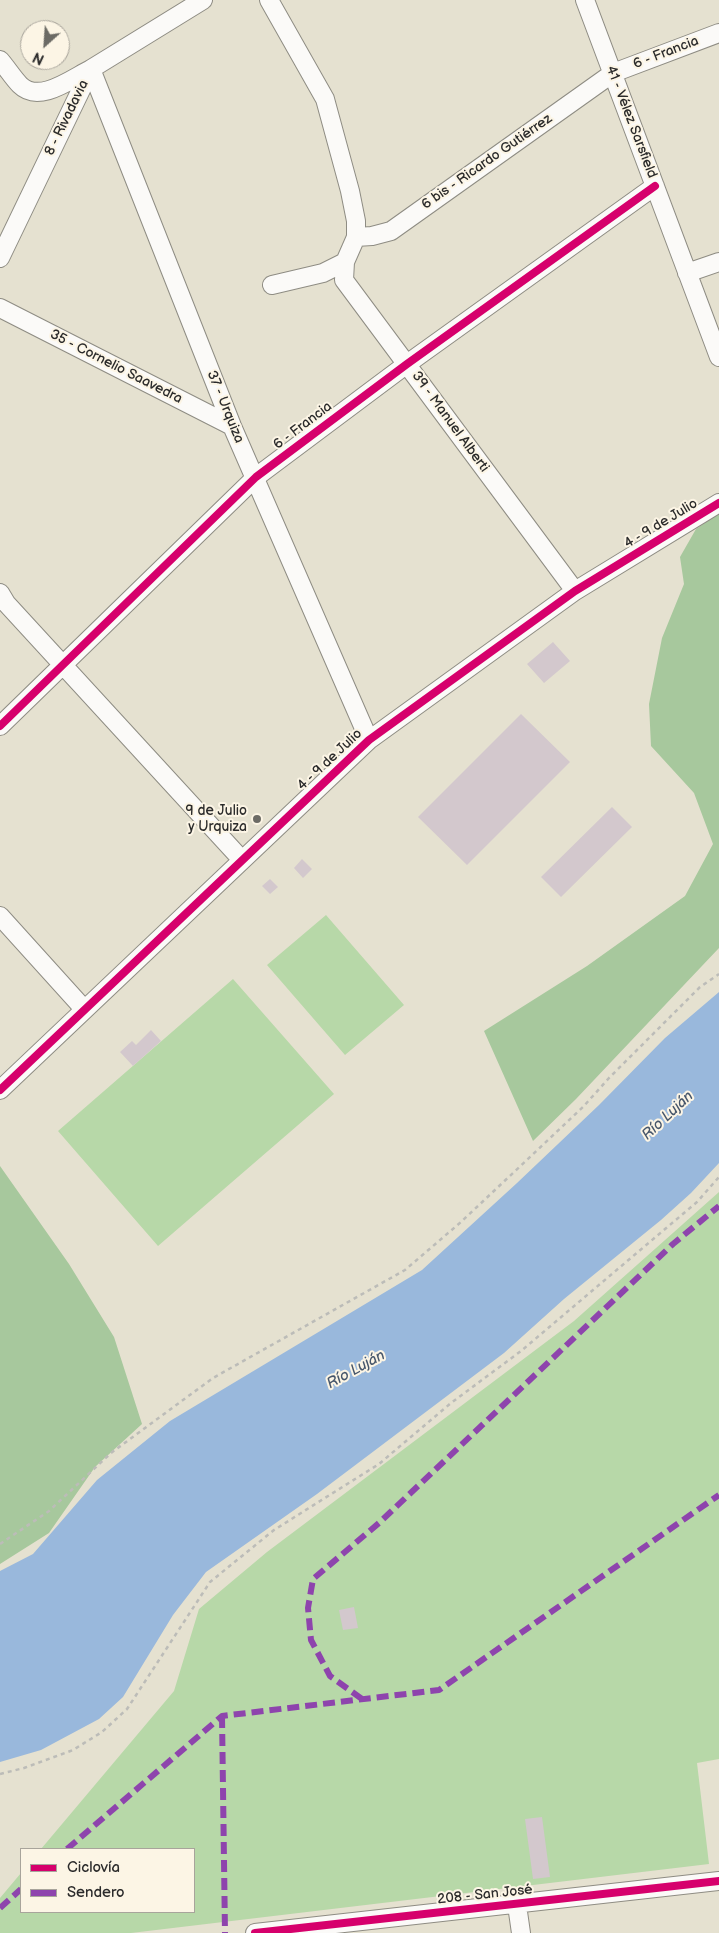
<!DOCTYPE html>
<html>
<head>
<meta charset="utf-8">
<style>
  body { margin:0 }
  #map { position:relative; width:719px; height:1933px; overflow:hidden; background:#e5e1d0; font-family:"Balsamiq Sans",sans-serif }
  canvas { display:block }
  .legend { position:absolute; left:20px; top:1848px; width:175px; height:65px; box-sizing:border-box; background:#fcf5e5; border:1px solid #a8a49b; margin:0; padding:6px 9px; list-style:none; font-size:15px; color:#2b2b2b }
  .legend li { display:flex; align-items:center; gap:10px; height:25px }
  .legend b { width:25px; border:1px solid #a8a49b }
  .north { position:absolute; left:20px; top:20px; width:50px; height:50px; box-sizing:border-box; background:#fcf5e5; border:1px solid #a8a49b; border-radius:50%; rotate:206deg; font-size:14px; font-weight:700; line-height:20px; text-align:center; color:#2b2b2b }
  .north::after { content:''; display:block; margin:auto; width:18px; height:22px; background:#6c6b65; clip-path:polygon(50% 0,100% 100%,50% 72%,0 100%) }
</style>
</head>
<body>
<div id="map">
<canvas width="719" height="1933"></canvas>
<ul class="legend">
<li><b style="height:6px;background:#d6006c"></b>Ciclovía</li>
<li><b style="height:6px;background:#8e44ad"></b>Sendero</li>
</ul>
<div class="north">N</div>
</div>
<script>
const context = document.querySelector('canvas').getContext('2d');
context.lineJoin = 'round';
function paint(path, color) { context.fillStyle = color; context.fill(path, 'evenodd'); }
function trace(path, color, width, dash) { context.strokeStyle = color; context.lineWidth = width; context.lineCap = dash ? 'butt' : 'round'; context.setLineDash(dash || []); context.stroke(path); }
function label(font, color, halo, rows, align = 'center') {
  context.font = font + ' "Balsamiq Sans",sans-serif'; context.lineWidth = 4; context.setLineDash([]); context.textBaseline = 'middle'; context.strokeStyle = halo; context.fillStyle = color; for (const [text, x, y, turn = 0] of rows) {
    context.save(); context.translate(x, y); context.rotate((+turn || 0) * Math.PI / 180); context.textAlign = isNaN(turn) ? turn : align; if (halo) context.strokeText(text, 0, 0); context.fillText(text, 0, 0); context.restore();
  }
}
paint(new Path2D(`
  M 326,915 L 404,1005 L 345,1055 L 267,965 Z
  M 233,979 L 334,1094 L 158,1246 L 58,1131 Z
  M 719,1192 L 719,1759 L 697,1763 L 709,1864 L 131,1933 L 0,1933 L 0,1898 L 21,1873 L 21,1912 L 194,1912 L 194,1849 L 41,1849 L 174,1691 L 199,1609 L 267,1552 L 574,1321 Z`), '#b7d8a8');
paint(new Path2D(`
  M 719,513 L 719,948 L 576,1099 L 533,1141 L 484,1031 L 587,966 L 685,896 L 713,844 L 694,793 L 651,746 L 649,704 L 662,638 L 684,584 L 680,557 L 696,529 Z
  M 0,1166 L 69,1264 L 114,1337 L 142,1424 L 95,1467 L 49,1533 L 0,1564 Z`), '#a7c89d');
paint(new Path2D(`
  M 719,992 L 719,1163 L 691,1193 L 661,1220 L 564,1299 L 504,1353 L 317,1494 L 206,1572 L 173,1615 L 123,1697 L 99,1719 L 41,1750 L 0,1762 L 0,1571 L 33,1554 L 97,1480 L 170,1421 L 422,1270 L 517,1183 L 599,1105 L 665,1038 Z`), '#99b8dc');
paint(new Path2D(`
  M 553,642 L 570,661 L 544,683 L 527,664 Z
  M 521,714 L 570,762 L 467,865 L 418,817 Z
  M 612,807 L 632,827 L 561,897 L 541,877 Z
  M 302,859 L 312,869 L 303,878 L 294,868 Z
  M 270,879 L 278,887 L 270,894 L 262,886 Z
  M 151,1030 L 161,1041 L 133,1066 L 120,1052 L 132,1041 L 136,1045 Z
  M 354,1607 L 358,1628 L 343,1630 L 339,1610 Z
  M 542,1817 L 550,1877 L 533,1879 L 525,1819 Z`), '#d3c8cd');
const minor = new Path2D(`
  M 269,0 L 325,99 L 350,191 L 356,221 L 356,237 L 345,262 L 344,280 L 575,591
  M 585,0 L 719,357
  M 0,60 C 7,68 13,78 20,85 C 39,104 71,79 91,69 L 232,426 L 369,740
  M 356,237 L 372,236 L 391,231 L 613,73 L 719,33
  M 0,258 L 91,69 L 203,0
  M 687,273 L 719,262
  M 272,285 L 323,273 L 345,262
  M 0,308 L 232,426
  M 0,593 L 6,603 L 242,860
  M 0,726 L 256,477 L 407,364 L 655,186
  M 0,916 L 84,1009
  M 0,1090 L 369,740 L 575,591 L 719,503
  M 517,1905 L 521,1933
  M 255,1933 L 719,1881`);
trace(minor, '#8e8c83', 20);
trace(new Path2D(`
  M 0,1544 L 49,1511 L 111,1453 L 213,1378 L 405,1270 L 461,1222 L 583,1107 L 609,1078 L 700,987 L 719,974
  M 0,1774 L 24,1768 L 73,1750 L 102,1732 L 127,1709 L 210,1582 L 274,1530 L 379,1464 L 451,1403 L 521,1351 L 697,1202 L 719,1177`), '#bcbcb8', 2.5, [4, 4]);
trace(minor, '#fbfaf8', 18);
trace(new Path2D(`
  M 362,1699 L 330,1676 L 311,1640 L 308,1608 L 313,1579 L 379,1523 L 673,1244 L 719,1206
  M 222,1716 L 225,1933
  M 67,1849 L 222,1716 L 439,1690 L 719,1495
  M 0,1908 L 21,1889`), '#8e44ad', 6, [12, 6]);
trace(new Path2D(`
  M 0,726 L 256,477 L 407,364 L 655,186
  M 0,1090 L 369,740 L 575,591 L 719,503
  M 255,1933 L 719,1881`), '#d6006c', 8);
for (const [x, y, r, color] of [
  [257,819,5,"#6c6b65"]
]) { const dot = new Path2D(); dot.arc(x, y, r, 0, 2 * Math.PI); context.fillStyle = color; context.fill(dot); trace(dot, '#fcf5e5', 2); }
label('14px', '#2b2b2b', '#fcf5e5', [
  ["6 - Francia",666,53,-21],
  ["8 - Rivadavia",67,118,-64],
  ["41 - Vélez Sarsfield",631,122,69],
  ["6 bis - Ricardo Gutiérrez",487,162,-35],
  ["35 - Cornelio Saavedra",116,367,27],
  ["37 - Urquiza",225,407,68],
  ["39 - Manuel Alberti",450,422,54],
  ["6 - Francia",303,426,-37],
  ["4 - 9 de Julio",661,524,-31],
  ["4 - 9 de Julio",330,760,-43],
  ["208 - San José",485,1895,-6]
]);
label('14px', '#2b2b2b', '#fcf5e5', [
  ["9 de Julio",247,811],
  ["y Urquiza",247,827]
], 'right');
label('italic 15px', '#46566b', '#fcf5e5', [
  ["Río Luján",668,1116,-43],
  ["Río Luján",356,1370,-29]
]);
</script>
</body>
</html>
